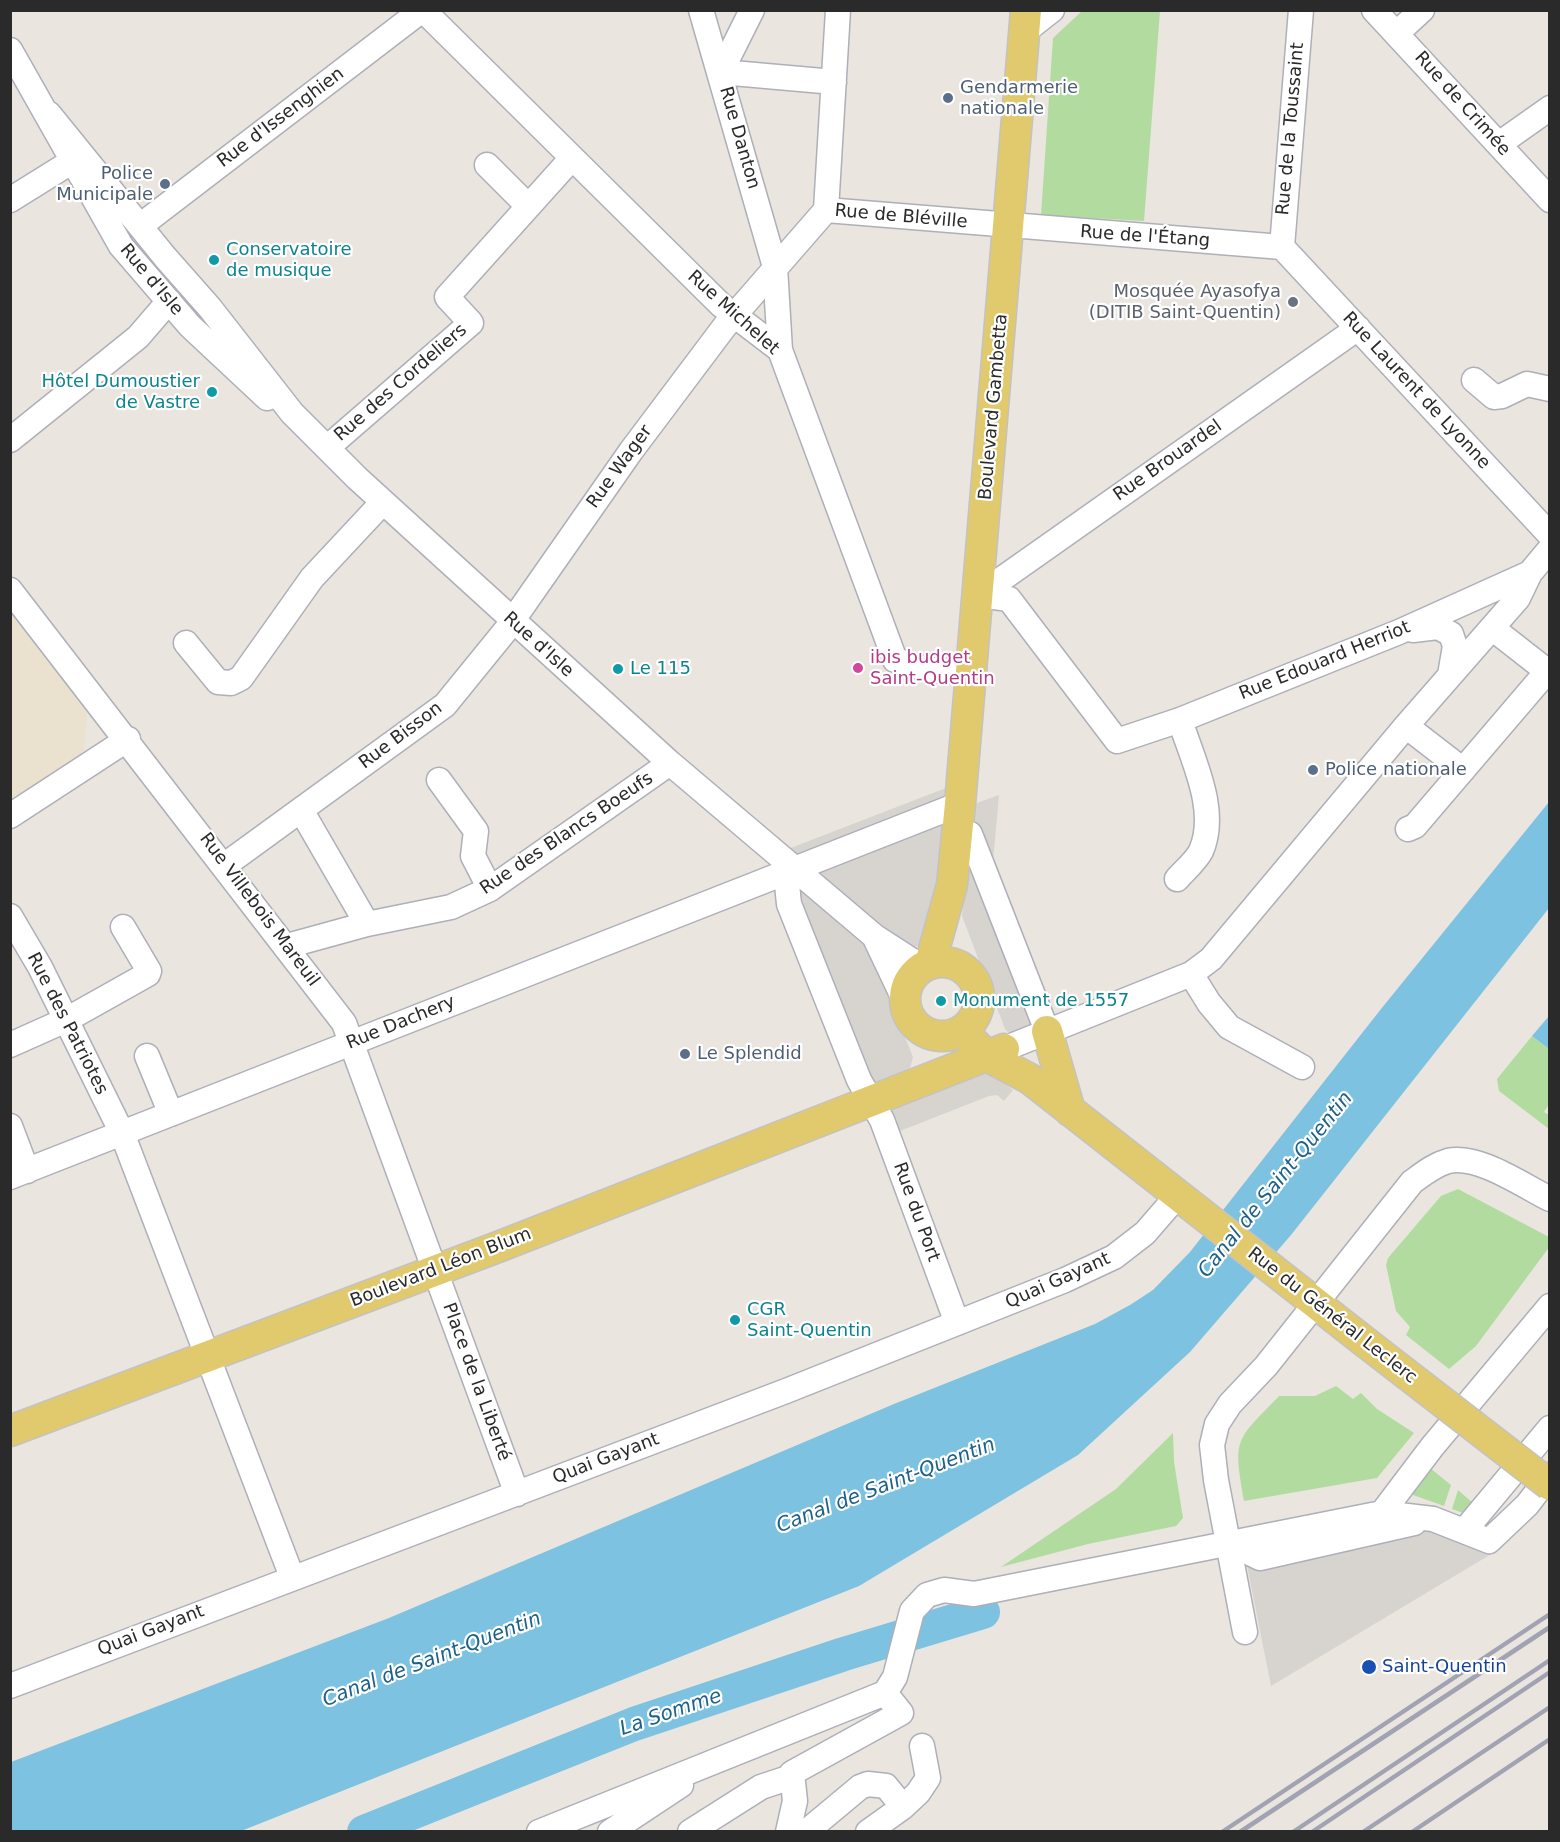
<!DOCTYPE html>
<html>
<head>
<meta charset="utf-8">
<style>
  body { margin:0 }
  #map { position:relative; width:1560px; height:1842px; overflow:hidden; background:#eae5de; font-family:"DejaVu Sans",sans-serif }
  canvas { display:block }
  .frame { position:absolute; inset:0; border:12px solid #2a2a2a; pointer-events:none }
</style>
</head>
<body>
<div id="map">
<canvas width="1560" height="1842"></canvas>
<div class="frame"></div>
</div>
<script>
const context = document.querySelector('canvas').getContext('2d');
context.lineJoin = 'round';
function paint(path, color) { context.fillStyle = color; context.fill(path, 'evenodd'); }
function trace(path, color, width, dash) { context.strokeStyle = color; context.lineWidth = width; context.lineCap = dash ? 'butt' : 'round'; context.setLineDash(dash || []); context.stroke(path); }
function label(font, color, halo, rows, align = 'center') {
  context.font = font + ' "DejaVu Sans",sans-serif'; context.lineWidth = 4.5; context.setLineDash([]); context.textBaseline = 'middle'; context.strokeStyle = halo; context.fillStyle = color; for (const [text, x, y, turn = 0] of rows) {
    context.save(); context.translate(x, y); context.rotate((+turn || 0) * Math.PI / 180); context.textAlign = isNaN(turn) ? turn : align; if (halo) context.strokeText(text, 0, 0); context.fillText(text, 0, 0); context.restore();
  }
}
paint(new Path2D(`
  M 11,608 L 87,710 L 84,754 L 11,799 Z`), '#eae2cf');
paint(new Path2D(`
  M 1082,11 L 1160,11 L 1144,221 L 1041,215 L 1053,38 Z
  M 1532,1036 L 1549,1049 L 1549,1104 L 1544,1112 L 1549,1115 L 1549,1129 L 1499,1091 L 1497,1079 Z
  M 1458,1189 L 1549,1237 L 1550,1246 L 1476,1346 L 1449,1369 L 1406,1335 L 1410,1327 L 1396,1311 L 1386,1265 L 1388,1258 L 1441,1196 Z
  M 1336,1386 L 1353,1399 L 1361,1393 L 1377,1409 L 1414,1433 L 1377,1478 L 1244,1501 C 1233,1437 1235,1442 1279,1396 L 1315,1396 Z
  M 1173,1433 L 1174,1462 L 1183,1518 L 1176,1526 L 1088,1544 L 1001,1567 L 1116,1489 Z
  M 1430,1468 L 1451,1485 L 1444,1506 L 1413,1495 L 1412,1491 Z
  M 1458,1490 L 1474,1504 L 1466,1514 L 1452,1509 Z`), '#b2dba0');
paint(new Path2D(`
  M 946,788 L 934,927 L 925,943 L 918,946 L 905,947 L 788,849 Z
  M 999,795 L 993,862 L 1057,1020 L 1011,1035 L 1005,1029 L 962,916 L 972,811 L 977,803 Z
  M 774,888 L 799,888 L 870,950 L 913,1057 L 909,1072 L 854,1099 Z
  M 988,1070 L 1013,1090 L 1004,1101 L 997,1095 L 989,1096 L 895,1133 L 890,1114 L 895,1105 Z
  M 1425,1530 L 1493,1553 L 1271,1686 L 1247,1566 Z`), '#d7d4d0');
paint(new Path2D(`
  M 1549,802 L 1549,908 L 1291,1235 L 1190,1352 L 1078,1455 L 859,1586 L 241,1831 L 11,1832 L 11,1762 L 389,1618 L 894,1404 L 1095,1324 L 1130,1305 L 1153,1290 L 1190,1252 L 1381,1009 Z
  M 1549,1016 L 1549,1049 L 1532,1036 Z`), '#7dc2e0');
trace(new Path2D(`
  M 364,1832 L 634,1724 L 844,1654 L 983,1612`), '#7dc2e0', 34);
const minor = new Path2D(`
  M 423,10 L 721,305 L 780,350 L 895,660 L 930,670 L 972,672
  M 701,10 L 775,267 L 780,350
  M 752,10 L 721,72 L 834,82
  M 1374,10 L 1550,200
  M 1024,32 L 1052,10
  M 1397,33 L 1422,10
  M 10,50 L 121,246 L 190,326 L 267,398
  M 49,114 L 165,257 L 210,308 L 292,413 L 357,478 L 670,763 L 874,936 L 922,967
  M 1499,144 L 1550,108
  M 487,165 L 528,206
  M 10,200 L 71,162
  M 826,210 L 838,10
  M 140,226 L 422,10
  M 1282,247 L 1550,535
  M 1282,247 L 1301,10
  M 1474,380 L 1494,397 L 1502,396 L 1527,384 L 1550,389
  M 10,440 L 138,337 L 169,301
  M 328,447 L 471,323 L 447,297 L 572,158
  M 10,590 L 344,1023 L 517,1494
  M 979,595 L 1009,599 L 1117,741 L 1180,720 L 1399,632 L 1530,573
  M 979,595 L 1358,328
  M 1492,628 L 1547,671
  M 1413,630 L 1438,627 L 1451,634 L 1455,646 L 1450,675
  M 186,643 L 218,682 L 231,683 L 241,678 L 312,578 L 383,502
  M 1406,726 L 1463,770
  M 439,780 L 476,831 L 473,856 L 490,889
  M 301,810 L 367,924
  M 10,816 L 128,739
  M 1408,829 L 1415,826 L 1550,668
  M 957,830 L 970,834 L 1047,1031
  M 225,865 L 445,705 L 506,630 L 631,451 L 725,326 L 826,210 L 1282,247
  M 792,868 L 787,884 L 789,904 L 859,1080 L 882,1120 L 957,1323
  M 1177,879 C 1184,871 1196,861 1201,851 C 1219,810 1192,759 1180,720
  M 10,916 L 40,967 L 122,1133 L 292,1577
  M 875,938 L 904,999
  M 287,946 L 367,924 L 451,907 L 490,889 L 670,763
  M 1191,974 L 1209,1003 L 1229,1027 L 1302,1067
  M 10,1045 L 66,1020 L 148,974 L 149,971 L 123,927
  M 1004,1049 L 1191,974 L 1211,959 L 1406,726 L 1518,598 L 1530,573 L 1550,549
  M 147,1056 L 171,1114
  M 10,1126 L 27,1171
  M 10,1177 L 960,804
  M 1382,1513 L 1432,1447 L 1550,1306
  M 1465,1530 L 1550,1428
  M 1229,1543 L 1260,1558 L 1414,1523
  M 1245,1632 L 1216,1480 L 1212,1445 L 1217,1424 L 1230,1404 L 1266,1366 L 1412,1182 C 1423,1174 1434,1165 1448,1161 C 1478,1154 1522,1185 1550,1199
  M 10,1686 L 786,1391 L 1065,1280 L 1114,1257 L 1145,1233 L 1178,1195
  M 903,1807 L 918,1793 L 928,1778 L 922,1746
  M 539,1832 L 885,1693 L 895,1677 L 912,1611 L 927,1595 L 944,1590 L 974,1594 L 1382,1513 L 1433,1519 L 1489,1541 L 1527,1505 L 1550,1475
  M 610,1832 L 681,1785
  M 690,1832 L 761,1787 L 791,1777
  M 788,1832 L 795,1801 L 792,1773 L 901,1713 L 885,1693
  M 806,1832 L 860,1787 L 868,1784 L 886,1786 L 903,1807 L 868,1832`);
const major = new Path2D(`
  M905 999a37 37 0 1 1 74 0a37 37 0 1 1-74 0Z
  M 930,964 L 952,885 L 960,804 L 1026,10
  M 962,1031 L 987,1056 L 1030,1079 L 1365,1342
  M 1047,1031 L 1070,1111
  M 10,1431 L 498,1247 L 1004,1049`);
trace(minor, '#aeafb9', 27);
trace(major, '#c3c3c3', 33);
trace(minor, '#fff', 24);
trace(major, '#e0ca6d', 30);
trace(new Path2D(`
  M 1222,1832 L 1550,1614
  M 1240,1832 L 1550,1627
  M 1293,1832 L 1550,1660
  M 1312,1832 L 1550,1672
  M 1363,1832 L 1550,1707
  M 1412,1832 L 1550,1739`), '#a1a3b2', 4.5);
const majorBridge = new Path2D(`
  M 1365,1342 L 1550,1485`);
trace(majorBridge, '#c3c3c3', 33, []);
trace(majorBridge, '#e0ca6d', 30);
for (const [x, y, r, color] of [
  [948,98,6,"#5c6f8a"],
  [165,184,6,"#5c6f8a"],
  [214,260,6,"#0f9aa8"],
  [1293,302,6,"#6b7280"],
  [212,392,6,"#0f9aa8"],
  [858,668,6,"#d1479c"],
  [618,669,6,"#0f9aa8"],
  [1313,770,6,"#5c6f8a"],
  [941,1001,6,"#0f9aa8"],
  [685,1054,6,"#5c6f8a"],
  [735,1320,6,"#0f9aa8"],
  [1369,1667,8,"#1a4fb4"]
]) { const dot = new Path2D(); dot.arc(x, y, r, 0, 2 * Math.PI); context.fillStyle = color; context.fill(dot); trace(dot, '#fff', 2); }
label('18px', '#4e5e75', '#fff', [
  ["Gendarmerie",960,88],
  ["nationale",960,109],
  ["Police",153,174,"right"],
  ["Municipale",153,195,"right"],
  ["Police nationale",1325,770],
  ["Le Splendid",697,1054]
], 'left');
label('18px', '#2a2a2a', '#fff', [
  ["Rue de Crimée",1462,104,48],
  ["Rue d'Issenghien",281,118,-37],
  ["Rue de la Toussaint",1291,129,-85],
  ["Rue Danton",739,138,74],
  ["Rue de Bléville",901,217,5],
  ["Rue de l'Étang",1145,237,4],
  ["Rue d'Isle",151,280,50],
  ["Rue Michelet",733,313,42],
  ["Rue des Cordeliers",401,383,-41],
  ["Rue Laurent de Lyonne",1416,391,47],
  ["Boulevard Gambetta",994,407,-85],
  ["Rue Brouardel",1168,461,-35],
  ["Rue Wager",620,467,-54],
  ["Rue d'Isle",538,645,42],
  ["Rue Edouard Herriot",1325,661,-22],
  ["Rue Bisson",401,736,-37],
  ["Rue des Blancs Boeufs",567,834,-34],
  ["Rue Villebois Mareuil",259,910,53],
  ["Rue Dachery",401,1023,-22],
  ["Rue des Patriotes",67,1024,63],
  ["Rue du Port",916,1212,70],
  ["Boulevard Léon Blum",441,1268,-21],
  ["Quai Gayant",1058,1281,-24],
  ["Rue du Général Leclerc",1332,1316,38],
  ["Place de la Liberté",476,1382,70],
  ["Quai Gayant",606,1459,-21],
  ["Quai Gayant",151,1631,-21]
]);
label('18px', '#0d838f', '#fff', [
  ["Conservatoire",226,250],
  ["de musique",226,271],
  ["Hôtel Dumoustier",200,382,"right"],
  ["de Vastre",200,403,"right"],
  ["Le 115",630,669],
  ["Monument de 1557",953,1001],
  ["CGR",747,1310],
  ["Saint-Quentin",747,1331]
], 'left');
label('18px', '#5b616d', '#fff', [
  ["Mosquée Ayasofya",1281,292],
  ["(DITIB Saint-Quentin)",1281,313]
], 'right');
label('18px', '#b23c85', '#fff', [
  ["ibis budget",870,658],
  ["Saint-Quentin",870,679]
], 'left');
label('18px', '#164399', '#fff', [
  ["Saint-Quentin",1382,1667]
], 'left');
label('italic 20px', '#1d618b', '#fff', [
  ["Canal de Saint-Quentin",1276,1185,-51],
  ["Canal de Saint-Quentin",886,1486,-21],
  ["Canal de Saint-Quentin",432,1660,-21],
  ["La Somme",671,1713,-19]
]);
</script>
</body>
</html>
